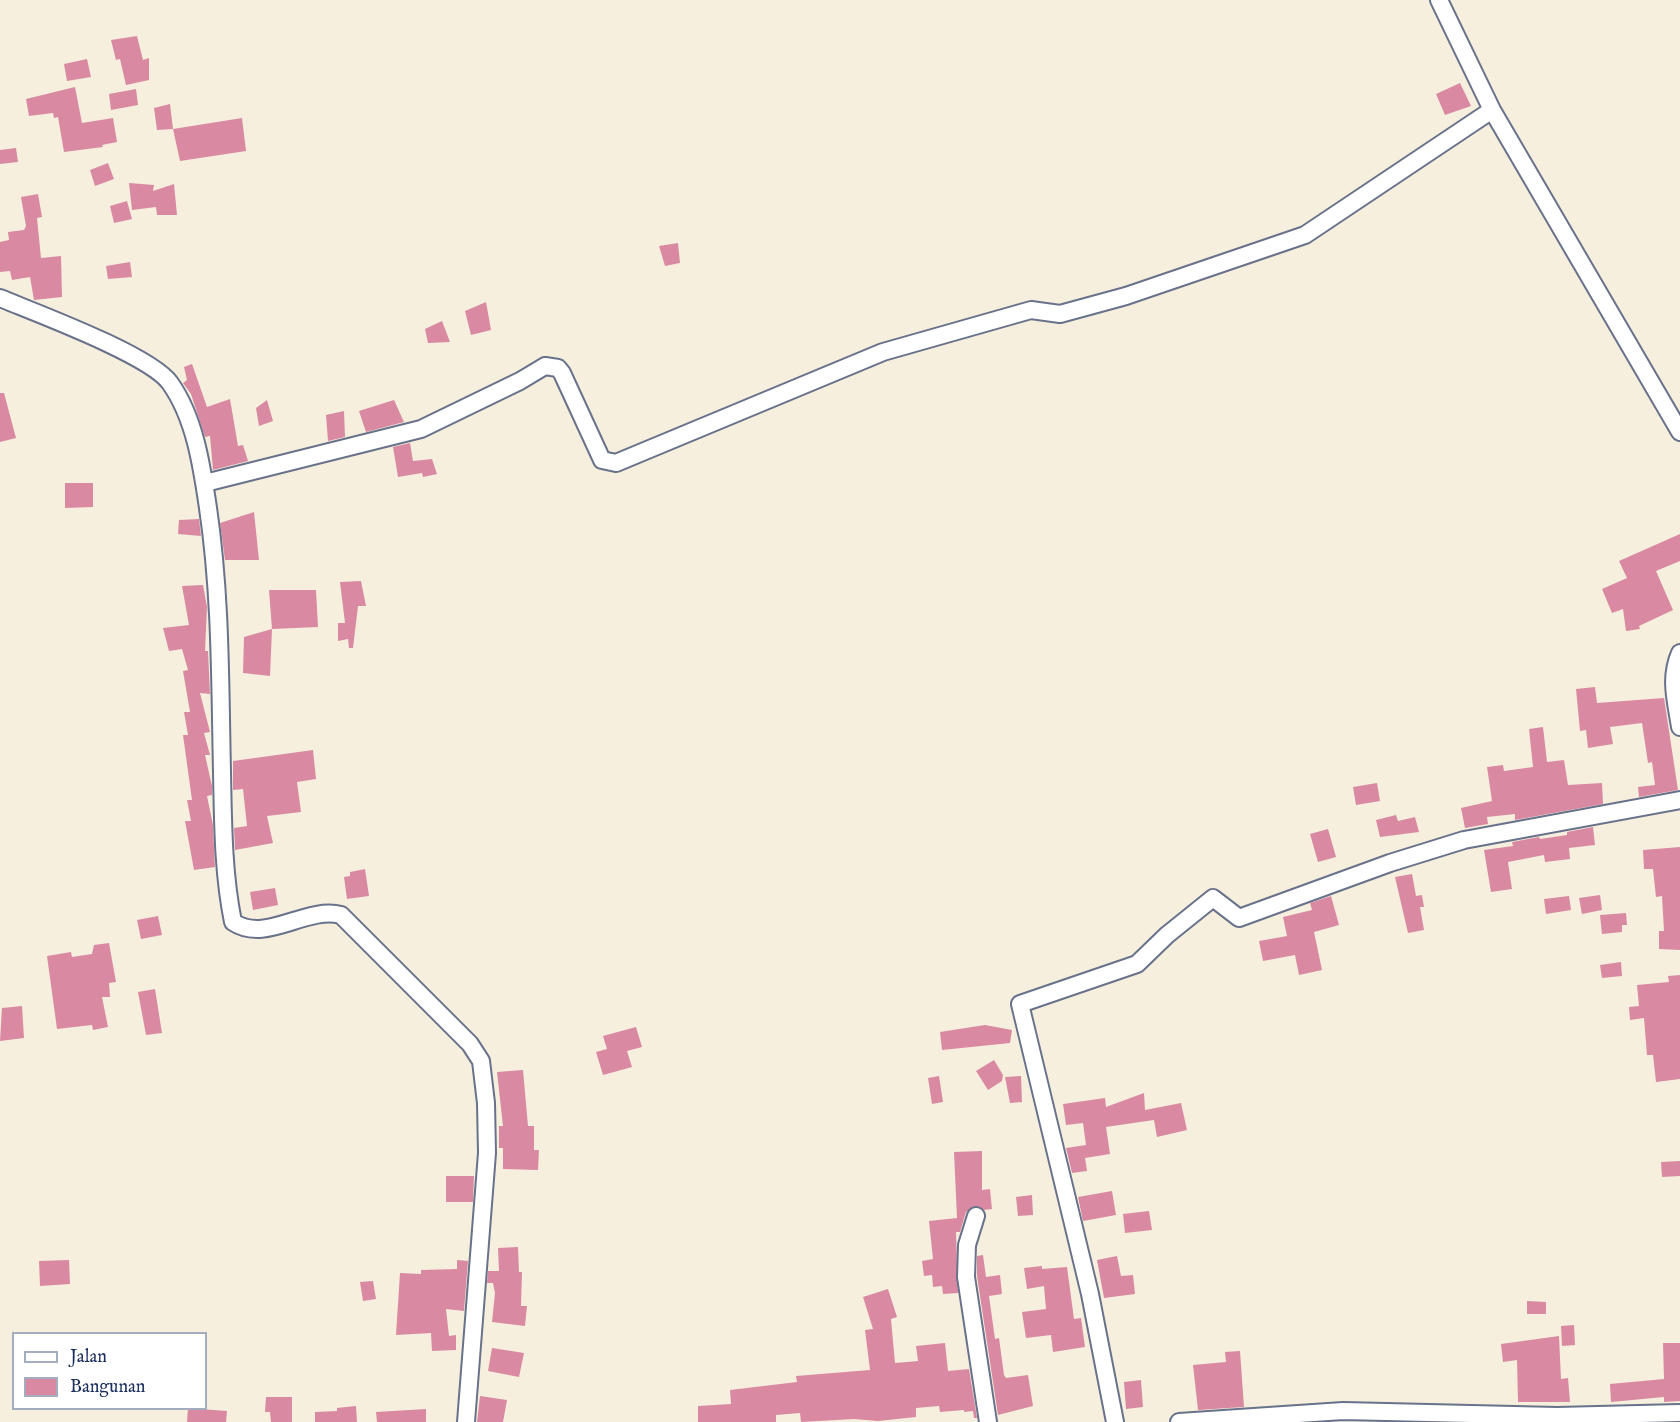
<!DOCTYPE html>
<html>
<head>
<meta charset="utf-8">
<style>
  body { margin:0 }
  #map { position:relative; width:1680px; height:1422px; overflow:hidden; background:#f6efdd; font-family:"IM FELL English",serif }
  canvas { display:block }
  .legend { position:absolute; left:12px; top:1332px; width:195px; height:78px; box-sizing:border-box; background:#fff; border:2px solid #a4acbf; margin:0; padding:8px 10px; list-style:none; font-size:18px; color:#1b2f5e }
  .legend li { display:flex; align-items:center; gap:12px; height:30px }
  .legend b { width:30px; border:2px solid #a4acbf }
</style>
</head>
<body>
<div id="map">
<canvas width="1680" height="1422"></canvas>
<ul class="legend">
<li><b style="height:8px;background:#fff"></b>Jalan</li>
<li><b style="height:16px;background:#d98aa2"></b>Bangunan</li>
</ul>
</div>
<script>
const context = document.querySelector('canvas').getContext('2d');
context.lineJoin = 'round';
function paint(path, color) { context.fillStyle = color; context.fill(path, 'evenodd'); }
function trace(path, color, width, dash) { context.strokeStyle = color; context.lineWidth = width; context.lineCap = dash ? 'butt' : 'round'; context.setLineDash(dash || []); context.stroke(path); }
paint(new Path2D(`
  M 137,36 L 143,60 L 149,58 L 149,80 L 126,85 L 120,59 L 116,60 L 111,40 Z
  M 87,59 L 91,77 L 67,81 L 64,64 Z
  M 1460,83 L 1471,106 L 1445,115 L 1436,94 Z
  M 75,87 L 82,123 L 113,118 L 117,142 L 102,145 L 103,147 L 64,152 L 58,117 L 54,118 L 53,113 L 29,116 L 26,99 Z
  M 136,89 L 138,105 L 111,110 L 109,94 Z
  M 170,104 L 173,129 L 157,130 L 154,108 Z
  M 242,118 L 246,151 L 180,161 L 173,129 Z
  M 16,148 L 18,162 L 0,164 L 0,150 Z
  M 108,163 L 114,179 L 95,186 L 90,170 Z
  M 129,183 L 154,185 L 153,191 L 174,184 L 177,215 L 157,215 L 156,207 L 132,210 Z
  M 38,194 L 42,217 L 37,218 L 41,258 L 61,256 L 62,297 L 34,300 L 30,277 L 12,280 L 10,271 L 0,272 L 0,242 L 9,240 L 8,232 L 24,230 L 26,226 L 21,197 Z
  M 127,201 L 132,219 L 114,223 L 110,206 Z
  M 678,243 L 680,263 L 665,266 L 659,246 Z
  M 130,262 L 132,277 L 108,279 L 106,266 Z
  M 486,302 L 491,330 L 471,335 L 465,311 Z
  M 442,321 L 450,342 L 428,343 L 425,329 Z
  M 192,364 L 207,407 L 230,399 L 238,446 L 243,445 L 248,461 L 213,470 L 210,436 L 205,437 L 191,394 L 183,383 L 187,380 L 184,367 Z
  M 0,393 L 4,393 L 16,438 L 0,442 Z
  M 267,400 L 273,421 L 259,426 L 256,408 Z
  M 394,400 L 404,422 L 366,432 L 359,411 Z
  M 344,411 L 345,437 L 328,441 L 326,415 Z
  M 410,443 L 413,461 L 432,459 L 437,474 L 423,477 L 422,473 L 398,477 L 393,447 Z
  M 65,483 L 93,483 L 93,507 L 65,508 Z
  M 254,512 L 259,560 L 225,560 L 220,523 Z
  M 199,519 L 201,536 L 178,534 L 179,520 Z
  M 1680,534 L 1680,561 L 1656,571 L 1673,610 L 1639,626 L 1640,629 L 1626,631 L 1623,609 L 1612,613 L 1602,589 L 1627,578 L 1619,561 Z
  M 361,581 L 366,606 L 358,606 L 353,648 L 349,648 L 348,639 L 338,641 L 338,623 L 345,623 L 340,582 Z
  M 203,585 L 207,607 L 205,651 L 208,651 L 210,694 L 200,693 L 210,732 L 204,733 L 210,755 L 205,755 L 212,786 L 212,795 L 207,796 L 213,825 L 215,867 L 194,870 L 185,821 L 191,821 L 187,800 L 192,800 L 183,735 L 188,735 L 184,712 L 190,712 L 183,671 L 188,670 L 182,649 L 169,651 L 163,628 L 189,625 L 182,586 Z
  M 269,590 L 316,590 L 318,627 L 272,629 Z
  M 272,629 L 270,676 L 243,673 L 244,637 Z
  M 1595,687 L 1597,703 L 1664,698 L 1678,790 L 1639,797 L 1638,787 L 1655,785 L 1652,762 L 1648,763 L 1642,723 L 1610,727 L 1613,744 L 1588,748 L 1586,730 L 1580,731 L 1576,689 Z
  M 1543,727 L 1547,762 L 1564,760 L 1568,785 L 1602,783 L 1603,804 L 1515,820 L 1515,814 L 1487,817 L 1488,824 L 1465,828 L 1461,808 L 1492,801 L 1487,767 L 1503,765 L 1504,771 L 1533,767 L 1529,729 Z
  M 313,750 L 316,779 L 297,782 L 301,812 L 267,816 L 273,843 L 235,850 L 234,828 L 247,826 L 243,789 L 233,790 L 233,761 Z
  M 1377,783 L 1380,801 L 1356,805 L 1353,787 Z
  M 1396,815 L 1398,821 L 1415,817 L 1419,832 L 1380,837 L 1376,820 Z
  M 1593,827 L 1595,845 L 1569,848 L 1570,859 L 1545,862 L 1544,855 L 1508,862 L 1512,889 L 1491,892 L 1484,850 L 1513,846 L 1512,842 L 1539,837 L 1540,839 L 1567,835 L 1567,832 Z
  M 1328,829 L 1336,857 L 1318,862 L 1310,834 Z
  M 1680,847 L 1680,950 L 1659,949 L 1659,931 L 1664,931 L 1662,896 L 1656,897 L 1653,869 L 1644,869 L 1643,850 Z
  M 365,869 L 369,896 L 347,899 L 344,877 L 350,876 L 350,872 Z
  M 1412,874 L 1416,896 L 1422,895 L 1424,907 L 1420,907 L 1424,930 L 1408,933 L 1395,877 Z
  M 275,888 L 278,905 L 253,910 L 250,892 Z
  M 1600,895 L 1602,910 L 1582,914 L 1579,898 Z
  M 1331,896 L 1339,925 L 1314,932 L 1322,970 L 1299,975 L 1295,955 L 1263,961 L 1259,941 L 1287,936 L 1283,917 L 1312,910 L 1310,903 Z
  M 1569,896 L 1571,910 L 1546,914 L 1544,899 Z
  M 1626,913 L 1627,925 L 1622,925 L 1622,932 L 1602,934 L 1600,915 Z
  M 158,916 L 162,935 L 141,939 L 137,920 Z
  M 109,943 L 116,982 L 109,983 L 110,997 L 102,997 L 108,1027 L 93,1030 L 92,1025 L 57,1029 L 47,956 L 71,952 L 72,957 L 92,954 L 94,945 Z
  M 1621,962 L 1622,976 L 1602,978 L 1600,965 Z
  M 1680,975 L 1680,1079 L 1656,1082 L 1653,1055 L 1647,1055 L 1644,1018 L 1630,1020 L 1629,1007 L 1639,1006 L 1637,985 L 1669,982 L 1668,976 Z
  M 155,989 L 162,1033 L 146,1035 L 138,992 Z
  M 22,1006 L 24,1038 L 0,1041 L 2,1008 Z
  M 985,1025 L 1012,1030 L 1010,1043 L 942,1050 L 940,1032 Z
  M 636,1027 L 642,1047 L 627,1051 L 632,1067 L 603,1075 L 596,1052 L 607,1049 L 603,1036 Z
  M 994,1060 L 1003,1075 L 1002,1081 L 988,1090 L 976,1071 Z
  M 523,1070 L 528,1126 L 534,1126 L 534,1150 L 539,1150 L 538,1170 L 503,1169 L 503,1148 L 499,1148 L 499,1126 L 503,1126 L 497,1072 Z
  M 939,1076 L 943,1102 L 932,1104 L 928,1078 Z
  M 1021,1076 L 1022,1102 L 1010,1103 L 1005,1077 Z
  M 1144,1093 L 1145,1110 L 1181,1103 L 1187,1130 L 1157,1137 L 1154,1120 L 1106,1127 L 1110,1154 L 1085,1158 L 1087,1171 L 1072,1173 L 1066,1148 L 1086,1145 L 1083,1123 L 1066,1125 L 1063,1104 L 1105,1098 L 1106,1107 Z
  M 982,1151 L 982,1190 L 990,1189 L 992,1209 L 984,1210 L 974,1206 L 966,1212 L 960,1232 L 956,1232 L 958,1293 L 943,1294 L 942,1286 L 933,1287 L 932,1275 L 924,1276 L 922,1261 L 933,1259 L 929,1221 L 957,1218 L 954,1152 Z
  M 1680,1161 L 1680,1176 L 1662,1177 L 1661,1162 Z
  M 446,1176 L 474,1176 L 473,1202 L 446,1202 Z
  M 1112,1191 L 1116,1215 L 1083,1221 L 1078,1197 Z
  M 1032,1195 L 1033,1215 L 1018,1216 L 1016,1197 Z
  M 1149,1211 L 1152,1230 L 1125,1233 L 1123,1214 Z
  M 518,1247 L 519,1272 L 522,1272 L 521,1306 L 527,1306 L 525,1326 L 492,1322 L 495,1293 L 493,1283 L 487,1283 L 488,1271 L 499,1271 L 498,1248 Z
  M 983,1255 L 986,1277 L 1000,1275 L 1002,1294 L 989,1296 L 995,1339 L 999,1338 L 1004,1375 L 1006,1378 L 1028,1375 L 1033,1406 L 998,1415 L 977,1276 L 977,1256 Z
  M 1117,1256 L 1121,1276 L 1133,1275 L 1135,1294 L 1104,1298 L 1097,1260 Z
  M 69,1260 L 70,1284 L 40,1286 L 39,1261 Z
  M 457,1260 L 468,1261 L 464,1311 L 446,1309 L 449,1336 L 456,1335 L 456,1350 L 432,1351 L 431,1333 L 396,1335 L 400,1273 L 421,1274 L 421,1270 L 457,1269 Z
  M 1042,1266 L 1042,1269 L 1067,1267 L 1074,1319 L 1081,1318 L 1085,1347 L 1053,1352 L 1051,1335 L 1026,1338 L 1022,1312 L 1046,1309 L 1044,1286 L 1027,1289 L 1024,1268 Z
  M 373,1281 L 376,1299 L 363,1301 L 360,1282 Z
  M 888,1289 L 897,1317 L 891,1319 L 895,1363 L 918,1361 L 916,1346 L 945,1343 L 948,1371 L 969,1369 L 977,1418 L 974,1418 L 973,1411 L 964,1412 L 964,1410 L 940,1412 L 939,1406 L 916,1408 L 916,1417 L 878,1421 L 854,1419 L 801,1422 L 800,1413 L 776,1415 L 776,1422 L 698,1422 L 698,1406 L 731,1404 L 730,1390 L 797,1382 L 796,1376 L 870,1370 L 865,1330 L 873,1329 L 863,1297 Z
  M 1527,1301 L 1546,1302 L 1546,1314 L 1527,1314 Z
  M 1574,1325 L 1575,1345 L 1562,1346 L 1561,1326 Z
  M 1559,1336 L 1561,1379 L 1568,1378 L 1570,1402 L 1518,1402 L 1517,1360 L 1503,1362 L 1501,1344 Z
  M 1663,1343 L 1680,1343 L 1680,1401 L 1664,1402 L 1664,1397 L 1611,1402 L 1610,1384 L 1664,1379 Z
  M 492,1348 L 524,1353 L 519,1377 L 488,1371 Z
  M 1240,1351 L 1244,1407 L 1198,1410 L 1193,1365 L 1226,1362 L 1225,1352 Z
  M 1141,1380 L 1143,1407 L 1126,1409 L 1124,1382 Z
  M 480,1396 L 507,1400 L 503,1422 L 477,1422 Z
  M 266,1397 L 292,1397 L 292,1422 L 271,1422 L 270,1412 L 265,1412 Z
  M 356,1406 L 357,1422 L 315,1422 L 315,1412 L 337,1411 L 337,1408 Z
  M 188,1408 L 227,1411 L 226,1422 L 187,1422 Z
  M 426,1409 L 426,1422 L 377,1422 L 376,1412 Z`), '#d98aa2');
const minor = new Path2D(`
  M 1439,0 L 1492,110 L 1680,432
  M 0,298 C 36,313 150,355 170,383 C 195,418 202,467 208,508 C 221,596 220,683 222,772 C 223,821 223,873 233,922 C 266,944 305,906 341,915 L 470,1044 L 481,1061 L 486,1103 L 487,1153 L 466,1422
  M 205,483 L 421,429 L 520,381 L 545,366 L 558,368 L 562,373 L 602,460 L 616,463 L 883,352 L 1031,310 L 1060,314 L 1126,296 L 1305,235 L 1492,110
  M 1680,653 C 1669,678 1676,701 1680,727
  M 976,1216 L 967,1245 L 966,1277 L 988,1422
  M 1115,1422 L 1090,1294 L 1020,1004 L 1137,964 L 1167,935 L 1213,898 L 1239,918 L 1390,863 L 1464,840 L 1680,800
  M 1179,1422 L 1343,1411 L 1557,1416 L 1680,1413`);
trace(minor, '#68728a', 20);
trace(minor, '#fff', 16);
</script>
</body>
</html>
